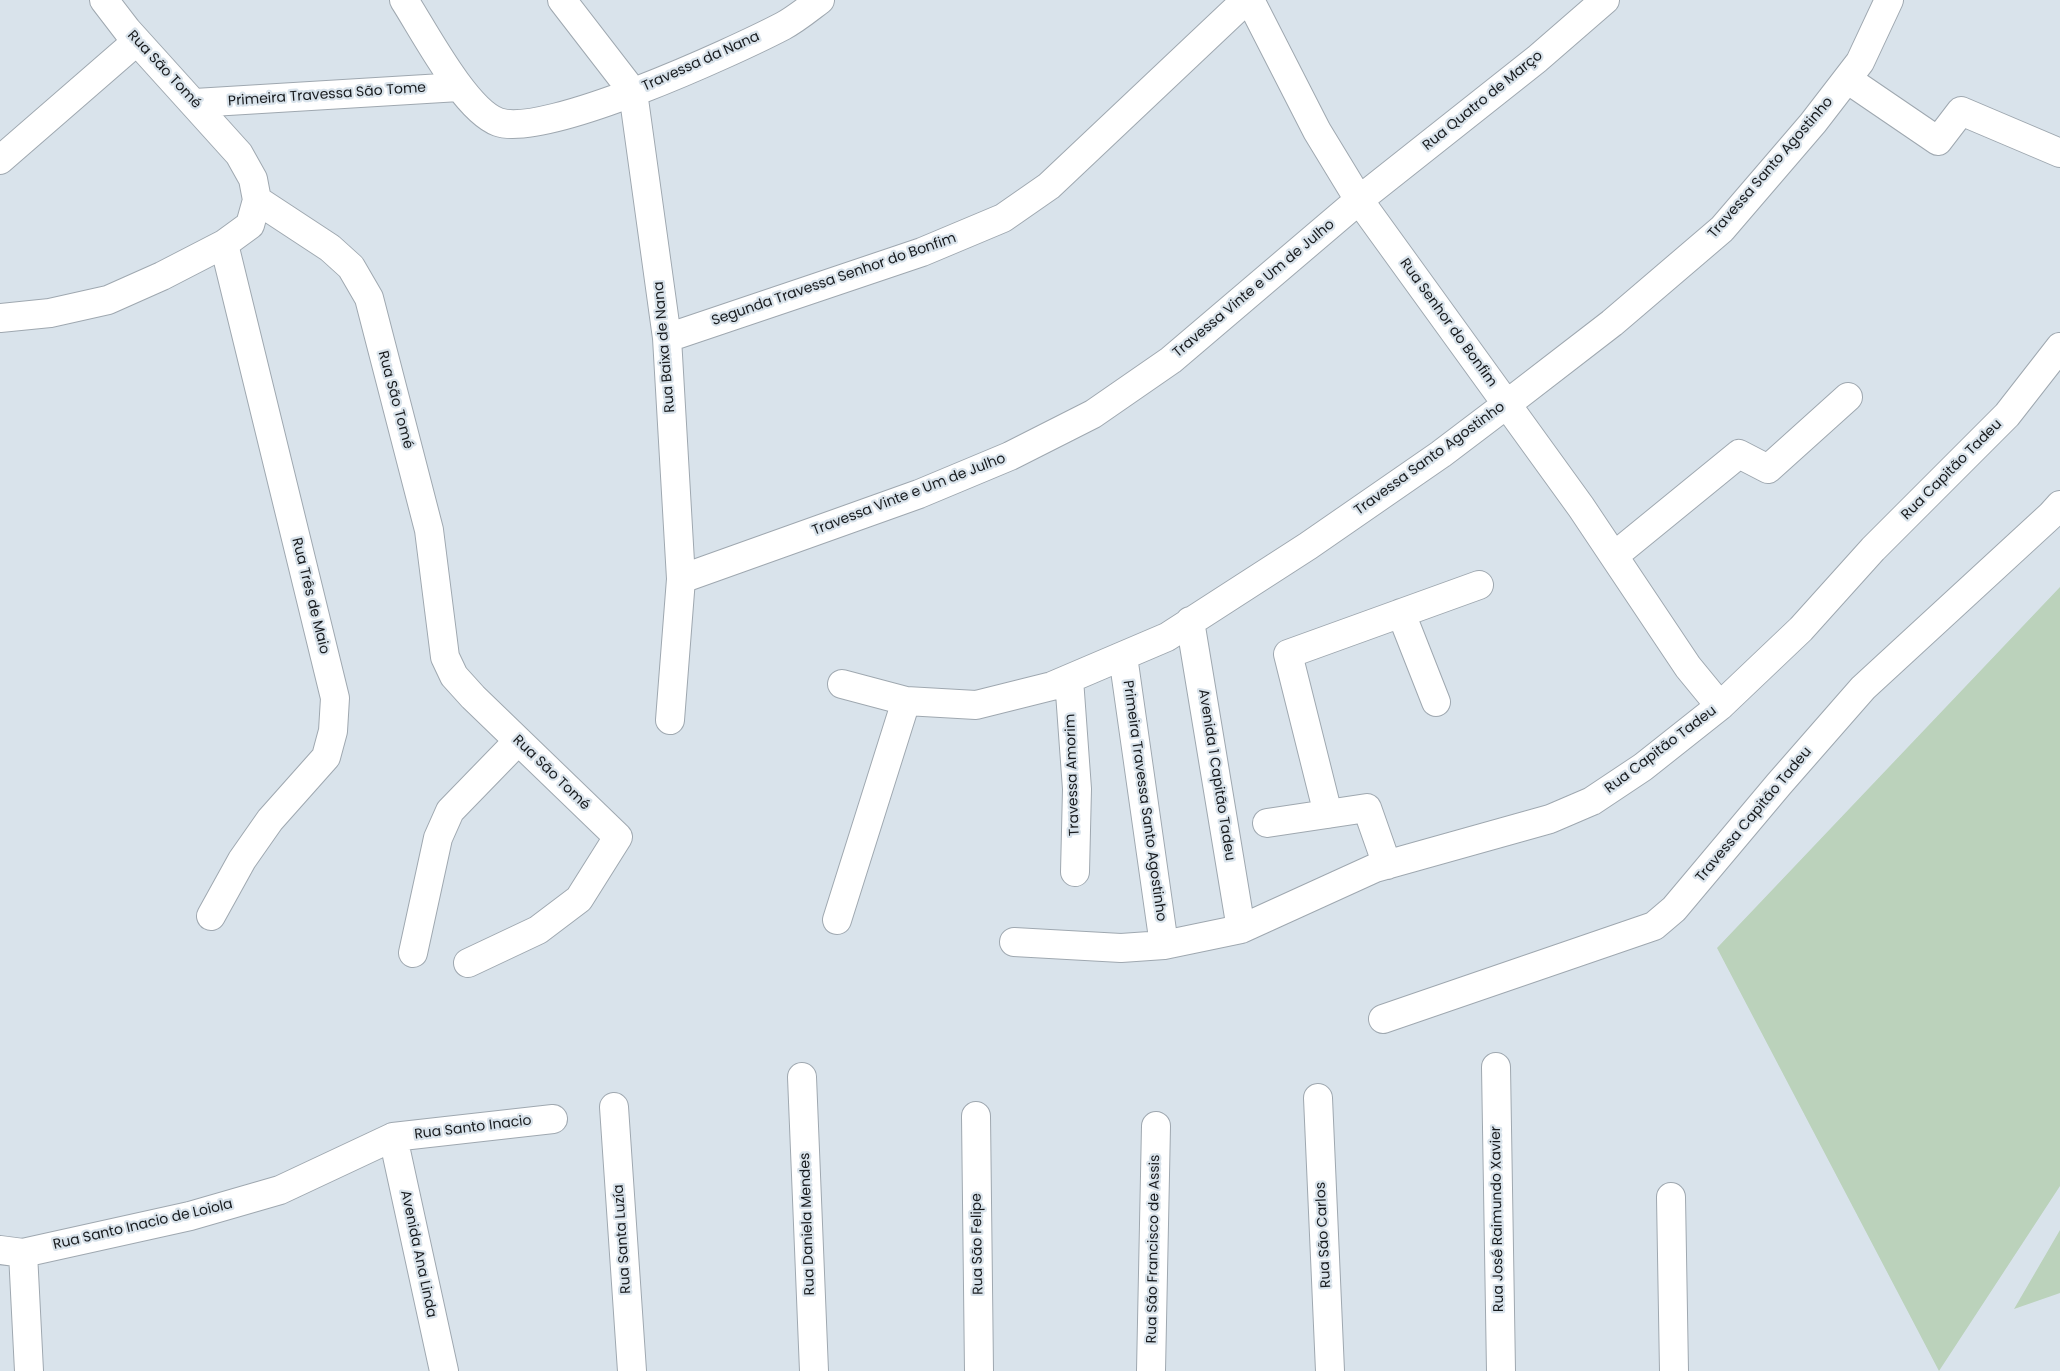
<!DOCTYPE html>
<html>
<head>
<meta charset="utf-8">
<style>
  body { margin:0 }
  canvas { display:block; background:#d9e3eb }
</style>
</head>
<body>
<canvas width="2060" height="1371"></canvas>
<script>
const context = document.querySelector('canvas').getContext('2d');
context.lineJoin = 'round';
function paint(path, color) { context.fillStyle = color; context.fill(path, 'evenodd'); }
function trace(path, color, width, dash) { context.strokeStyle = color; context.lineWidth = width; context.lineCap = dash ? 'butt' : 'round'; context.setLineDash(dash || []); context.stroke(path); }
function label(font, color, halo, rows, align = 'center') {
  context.font = font + ' Poppins,sans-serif'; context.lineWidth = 4.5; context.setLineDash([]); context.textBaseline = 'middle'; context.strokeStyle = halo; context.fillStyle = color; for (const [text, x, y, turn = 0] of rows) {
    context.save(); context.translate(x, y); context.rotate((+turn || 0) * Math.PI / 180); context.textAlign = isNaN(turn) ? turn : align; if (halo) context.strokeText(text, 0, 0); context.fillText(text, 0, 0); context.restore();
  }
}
paint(new Path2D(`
  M 2060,587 L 2060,1186 L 1939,1371 L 1717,948 Z
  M 2060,1230 L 2060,1293 L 2014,1309 Z`), '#bbd2bb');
const minor = new Path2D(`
  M 104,0 L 127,30 L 239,154 L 253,179 L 257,200 L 330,248 L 351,267 L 369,298 L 429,530 L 445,657 L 454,676 L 473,697 L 618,837 L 579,899 L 538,930 L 468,963
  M 404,0 C 424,31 465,110 498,122 C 544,139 735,51 783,26 C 796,19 808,9 820,0
  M 562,0 L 633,92 L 667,338 L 681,579 L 670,720
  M 1250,0 L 1317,131 L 1359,200 L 1581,507 L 1688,667 L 1720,706
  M 1847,79 L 1938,141 L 1961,111 L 2060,153
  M 195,103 L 459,87
  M 0,160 L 137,41
  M 0,318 L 50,313 L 108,300 L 162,276 L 224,244 L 250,225 L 257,200
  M 667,338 L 922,252 L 1003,218 L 1049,186 L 1246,0
  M 1614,556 L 1739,454 L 1768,469 L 1848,397
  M 681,579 L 919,494 L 1010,456 L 1093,414 L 1171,360 L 1359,200 L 1537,59 L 1605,0
  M 1401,613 L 1436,702
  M 1190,621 L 1241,929
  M 1123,656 L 1164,945
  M 1069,679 L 1077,789 L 1075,872
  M 842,684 L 906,701 L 976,705 L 1052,686 L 1167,637 L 1308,546 L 1441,454 L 1507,404 L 1612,323 L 1722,229 L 1813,123 L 1860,62 L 1889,0
  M 1328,814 L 1288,654 L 1479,585
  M 1267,823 L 1367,808 L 1387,865
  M 211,916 L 242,860 L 270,820 L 326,757 L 333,731 L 335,698 L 224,244
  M 837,920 L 906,701
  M 1014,942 L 1121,948 L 1164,945 L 1241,929 L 1375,868 L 1550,819 L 1592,801 L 1643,767 L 1720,706 L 1801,629 L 1873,549 L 2007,415 L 2060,347
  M 413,953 L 438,838 L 450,811 L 518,741
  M 1383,1019 L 1654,926 L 1674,909 L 1779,784 L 1863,688 L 2051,515 L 2060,505
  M 1496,1067 L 1501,1371
  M 802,1077 L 814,1371
  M 1318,1098 L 1330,1371
  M 614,1107 L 632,1371
  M 976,1116 L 979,1371
  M 393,1137 L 444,1371
  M 1671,1197 L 1674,1371
  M 0,1250 L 23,1253 L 190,1216 L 280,1190 L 393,1137 L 553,1119
  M 23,1253 L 29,1371
  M 1151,1371 L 1156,1126`);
trace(minor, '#9fa8b0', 30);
trace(minor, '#fff', 28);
label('14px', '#171a1d', '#d9e3eb', [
  ["Travessa da Nana",701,62,-24],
  ["Rua São Tomé",164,70,47],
  ["Primeira Travessa São Tome",327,95,-4],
  ["Rua Quatro de Março",1483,101,-39],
  ["Travessa Santo Agostinho",1771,168,-49],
  ["Segunda Travessa Senhor do Bonfim",834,280,-19],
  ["Travessa Vinte e Um de Julho",1254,289,-40],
  ["Rua Senhor do Bonfim",1448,323,54],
  ["Rua Baixa de Nana",665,347,-95],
  ["Rua São Tomé",395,400,75],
  ["Travessa Santo Agostinho",1430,459,-36],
  ["Rua Capitão Tadeu",1952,470,-45],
  ["Travessa Vinte e Um de Julho",909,495,-21],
  ["Rua Três de Maio",310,596,76],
  ["Rua Capitão Tadeu",1661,750,-37],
  ["Rua São Tomé",551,773,44],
  ["Travessa Amorim",1073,775,-92],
  ["Avenida 1 Capitão Tadeu",1216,775,81],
  ["Primeira Travessa Santo Agostinho",1144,801,82],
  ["Travessa Capitão Tadeu",1754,815,-50],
  ["Rua Santo Inacio",473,1128,-7],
  ["Rua José Raimundo Xavier",1498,1219,-91],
  ["Rua Daniela Mendes",808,1224,-92],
  ["Rua Santo Inacio de Loiola",143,1225,-13],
  ["Rua São Carlos",1324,1235,-93],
  ["Rua Santa Luzía",623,1239,-94],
  ["Rua São Felipe",978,1244,-91],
  ["Rua São Francisco de Assis",1154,1249,-89],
  ["Avenida Ana Linda",418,1254,78]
]);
</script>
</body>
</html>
